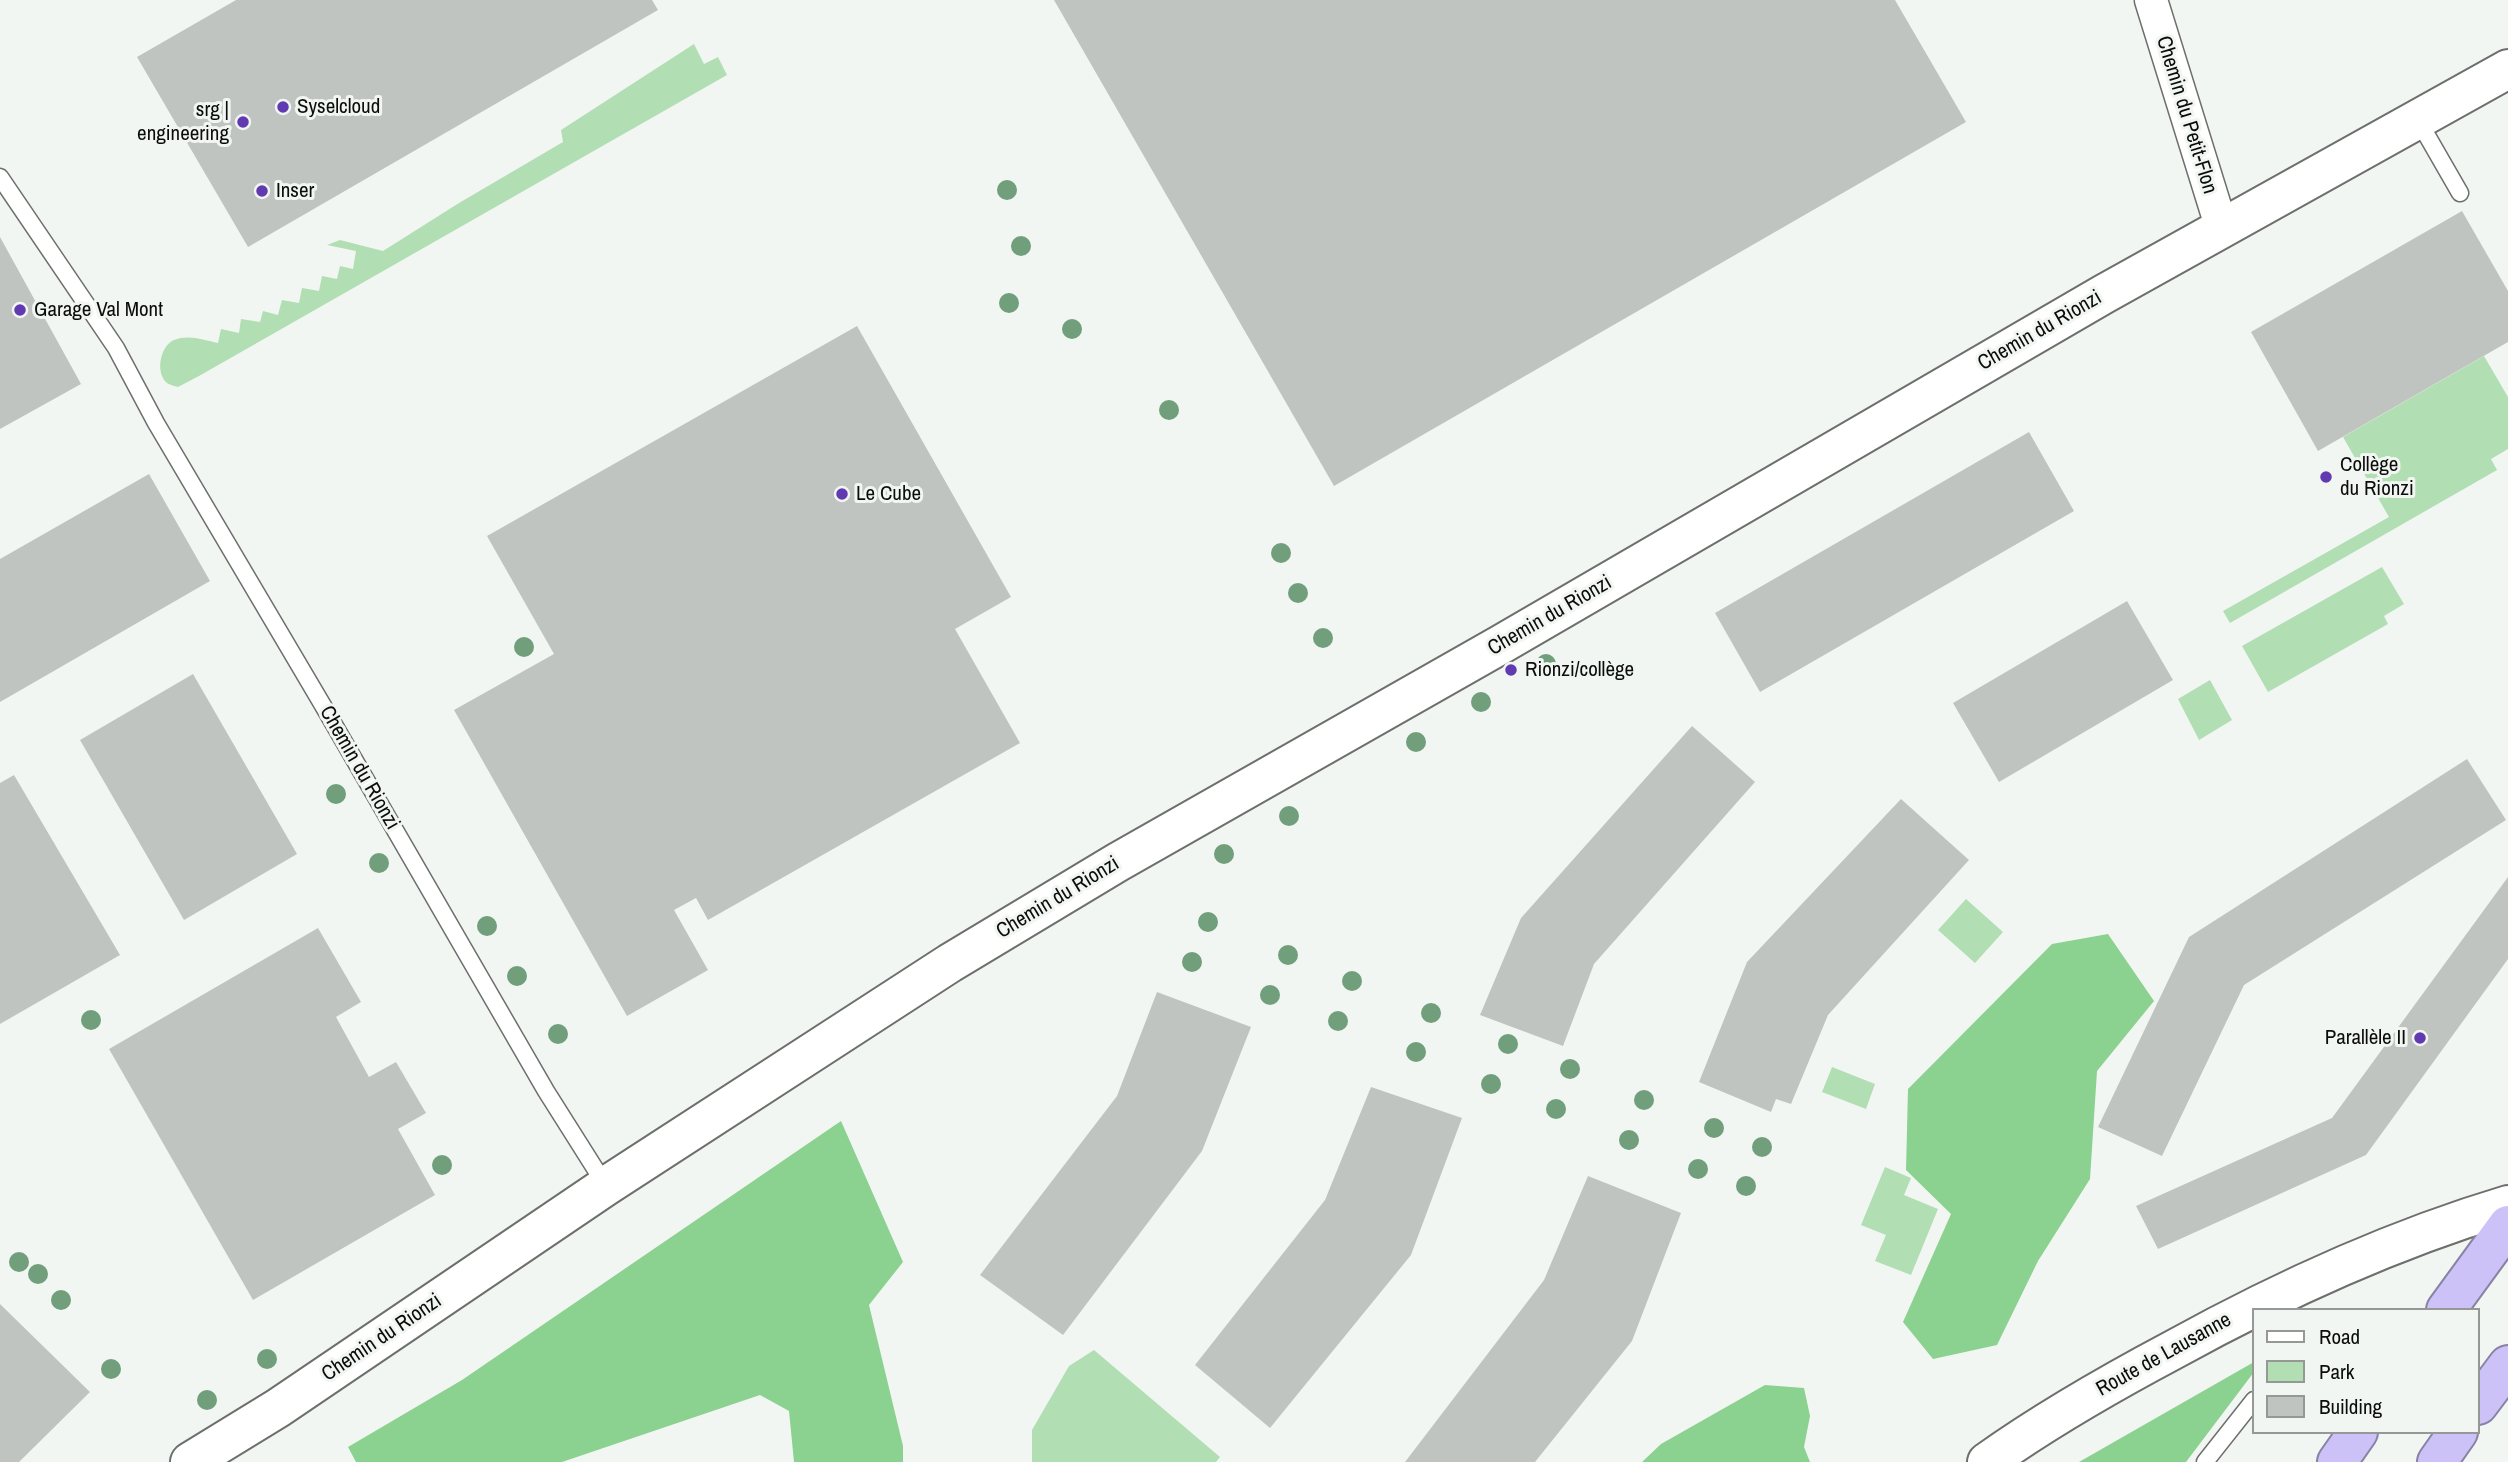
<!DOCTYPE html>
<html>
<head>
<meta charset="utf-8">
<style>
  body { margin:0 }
  #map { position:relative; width:2508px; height:1462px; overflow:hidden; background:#f2f6f2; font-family:"Archivo Narrow",sans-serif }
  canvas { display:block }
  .legend { position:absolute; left:2252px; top:1308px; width:228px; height:126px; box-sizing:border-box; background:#f2f6f2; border:2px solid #969896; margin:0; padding:9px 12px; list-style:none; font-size:21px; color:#0b0c0b }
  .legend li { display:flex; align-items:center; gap:14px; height:35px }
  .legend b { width:35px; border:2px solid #969896 }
</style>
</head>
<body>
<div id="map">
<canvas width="2508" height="1462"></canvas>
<ul class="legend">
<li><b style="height:9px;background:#fff"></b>Road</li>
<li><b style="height:19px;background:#b1deb3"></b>Park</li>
<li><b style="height:19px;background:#c0c4c0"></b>Building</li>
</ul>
</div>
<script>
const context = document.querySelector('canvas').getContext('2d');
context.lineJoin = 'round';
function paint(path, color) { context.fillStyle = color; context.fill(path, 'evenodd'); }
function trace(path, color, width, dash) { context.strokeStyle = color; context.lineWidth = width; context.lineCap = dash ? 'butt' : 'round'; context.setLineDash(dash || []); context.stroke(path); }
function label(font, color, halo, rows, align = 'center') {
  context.font = font + ' "Archivo Narrow",sans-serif'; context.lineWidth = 6; context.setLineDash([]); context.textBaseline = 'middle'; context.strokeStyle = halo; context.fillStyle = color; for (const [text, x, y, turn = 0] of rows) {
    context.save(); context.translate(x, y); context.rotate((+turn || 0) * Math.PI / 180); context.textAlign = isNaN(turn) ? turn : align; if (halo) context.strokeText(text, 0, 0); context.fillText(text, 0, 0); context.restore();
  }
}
paint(new Path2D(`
  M 694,44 L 704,64 L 718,57 L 727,75 L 199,376 L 178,387 C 177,387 168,384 167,383 C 155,373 160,346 174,340 C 187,334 205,340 218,343 L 221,329 L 239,333 L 241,319 L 260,322 L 263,311 L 278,315 L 282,300 L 299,303 L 302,288 L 319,291 L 322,276 L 337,279 L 340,266 L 353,269 L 356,251 L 327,245 L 340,240 L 383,251 L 459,203 L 563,142 L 561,130 Z
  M 2484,356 L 2508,397 L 2508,449 L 2491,459 L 2497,470 L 2230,623 L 2223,611 L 2389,517 L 2343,437 Z
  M 2382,567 L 2404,604 L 2384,616 L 2388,624 L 2268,692 L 2242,646 Z
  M 2210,680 L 2232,720 L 2199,740 L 2178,699 Z
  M 1966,899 L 2003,932 L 1975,963 L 1938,930 Z
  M 1832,1067 L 1875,1084 L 1866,1109 L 1822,1092 Z
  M 1885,1167 L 1911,1178 L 1904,1195 L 1938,1209 L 1911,1275 L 1875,1261 L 1886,1235 L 1861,1225 Z
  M 1094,1350 L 1220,1457 L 1216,1462 L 1032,1462 L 1032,1430 L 1069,1366 Z`), '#b1deb3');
paint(new Path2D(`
  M 2108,934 L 2154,1001 L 2097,1071 L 2090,1179 L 2038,1261 L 1997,1345 L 1933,1359 L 1903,1322 L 1951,1214 L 1906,1170 L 1908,1089 L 2052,944 Z
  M 841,1121 L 903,1262 L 869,1305 L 903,1446 L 903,1462 L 794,1462 L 789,1411 L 760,1395 L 562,1462 L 356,1462 L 348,1447 L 462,1380 Z
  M 2254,1362 L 2254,1372 L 2186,1462 L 2079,1462 Z
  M 1765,1385 L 1804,1388 L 1810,1416 L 1804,1447 L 1810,1462 L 1642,1462 L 1661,1444 Z`), '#8bd18f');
paint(new Path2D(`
  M 236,0 L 652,0 L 658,10 L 248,247 L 137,57 Z
  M 1054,0 L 1895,0 L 1966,122 L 1334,486 Z
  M 2462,211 L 2508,291 L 2508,342 L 2318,451 L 2251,332 Z
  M 0,237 L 81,384 L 0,429 Z
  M 857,326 L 1011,597 L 955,629 L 1020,743 L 708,920 L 696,898 L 674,910 L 708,970 L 627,1016 L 454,710 L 554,654 L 487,536 Z
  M 2029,432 L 2074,511 L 1760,692 L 1715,613 Z
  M 149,474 L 210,581 L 0,702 L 0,559 Z
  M 2127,601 L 2173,680 L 1999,782 L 1953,703 Z
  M 193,674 L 297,854 L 184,920 L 80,740 Z
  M 1692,726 L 1755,782 L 1594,964 L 1563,1046 L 1480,1015 L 1521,918 Z
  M 2467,759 L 2506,820 L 2244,985 L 2162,1156 L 2098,1127 L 2189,937 Z
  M 14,775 L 120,955 L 0,1024 L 0,783 Z
  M 1901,799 L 1969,860 L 1828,1015 L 1791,1104 L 1776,1099 L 1771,1112 L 1699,1082 L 1747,962 Z
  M 2508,877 L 2508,959 L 2366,1155 L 2158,1249 L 2136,1206 L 2332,1118 Z
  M 318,928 L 361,1002 L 336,1017 L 369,1077 L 396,1062 L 426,1113 L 398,1129 L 435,1195 L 253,1300 L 109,1049 Z
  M 1157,992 L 1251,1027 L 1202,1151 L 1063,1335 L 980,1275 L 1117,1096 Z
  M 1371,1087 L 1462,1118 L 1411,1255 L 1270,1428 L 1195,1365 L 1325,1200 Z
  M 1588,1176 L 1681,1213 L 1632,1341 L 1535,1462 L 1405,1462 L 1544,1280 Z
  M 0,1304 L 90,1392 L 19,1462 L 0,1462 Z`), '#c0c4c0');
const service = new Path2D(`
  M 2418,120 L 2460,193
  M 0,177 L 116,348 L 156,423 L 325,709 L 546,1091 L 606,1186
  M 2205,1462 L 2254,1400`);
const minor = new Path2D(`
  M 2151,0 L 2222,229`);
const tertiary = new Path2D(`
  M 190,1462 L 278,1408 L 606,1186 L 950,963 L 1118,862 L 1500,645 L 2104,294 L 2508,69`);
const secondary = new Path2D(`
  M 1987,1462 C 2046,1420 2109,1384 2173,1350 C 2280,1291 2391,1240 2508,1205`);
const motorway = new Path2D(`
  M 2446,1310 L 2508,1225
  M 2478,1405 L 2508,1365
  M 2337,1462 L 2358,1432
  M 2437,1462 L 2458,1432`);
trace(service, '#6c6f6c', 19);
trace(minor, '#6c6f6c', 35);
trace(tertiary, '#6c6f6c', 42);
trace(secondary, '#6c6f6c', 42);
trace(motorway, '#8882a4', 42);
trace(service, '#fff', 16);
trace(minor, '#fff', 32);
trace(tertiary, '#fff', 38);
trace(secondary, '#fff', 38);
trace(motorway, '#ccc2f7', 38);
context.fillStyle = '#719e7b';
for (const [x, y] of [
  [1007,190],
  [1021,246],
  [1009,303],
  [1072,329],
  [1169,410],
  [1281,553],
  [1298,593],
  [1323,638],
  [524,647],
  [1546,664],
  [1481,702],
  [1416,742],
  [336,794],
  [1289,816],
  [1224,854],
  [379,863],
  [1208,922],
  [487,926],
  [1288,955],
  [1192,962],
  [517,976],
  [1352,981],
  [1270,995],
  [1431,1013],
  [91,1020],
  [1338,1021],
  [558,1034],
  [1508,1044],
  [1416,1052],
  [1570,1069],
  [1491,1084],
  [1644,1100],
  [1556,1109],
  [1714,1128],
  [1629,1140],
  [1762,1147],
  [442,1165],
  [1698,1169],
  [1746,1186],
  [19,1262],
  [38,1274],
  [61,1300],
  [267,1359],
  [111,1369],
  [207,1400]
]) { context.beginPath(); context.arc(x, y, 10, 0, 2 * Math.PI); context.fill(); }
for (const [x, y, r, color] of [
  [283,107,7,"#6139b1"],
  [243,122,7,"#6139b1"],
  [262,191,7,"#6139b1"],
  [20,310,7,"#6139b1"],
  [2326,477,7,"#6139b1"],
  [842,494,7,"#6139b1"],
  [1511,670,7,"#6139b1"],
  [2420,1038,7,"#6139b1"]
]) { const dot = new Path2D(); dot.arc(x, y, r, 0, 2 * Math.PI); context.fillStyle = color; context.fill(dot); trace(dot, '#f2f6f2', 2.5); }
label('21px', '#0b0c0b', '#f2f6f2', [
  ["Syselcloud",297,107],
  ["srg |",229,110,"right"],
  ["engineering",229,134,"right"],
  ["Inser",276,191],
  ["Garage Val Mont",34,310],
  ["Collège",2340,465],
  ["du Rionzi",2340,489],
  ["Le Cube",856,494],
  ["Rionzi/collège",1525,670],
  ["Parallèle II",2406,1038,"right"]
], 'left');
label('21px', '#0b0c0b', '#f2f6f2', [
  ["Chemin du Petit-Flon",2186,115,73],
  ["Chemin du Rionzi",2040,331,-30],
  ["Chemin du Rionzi",1550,616,-30],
  ["Chemin du Rionzi",359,768,60],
  ["Chemin du Rionzi",1058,898,-31],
  ["Chemin du Rionzi",382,1338,-34],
  ["Route de Lausanne",2164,1355,-29]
]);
</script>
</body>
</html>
